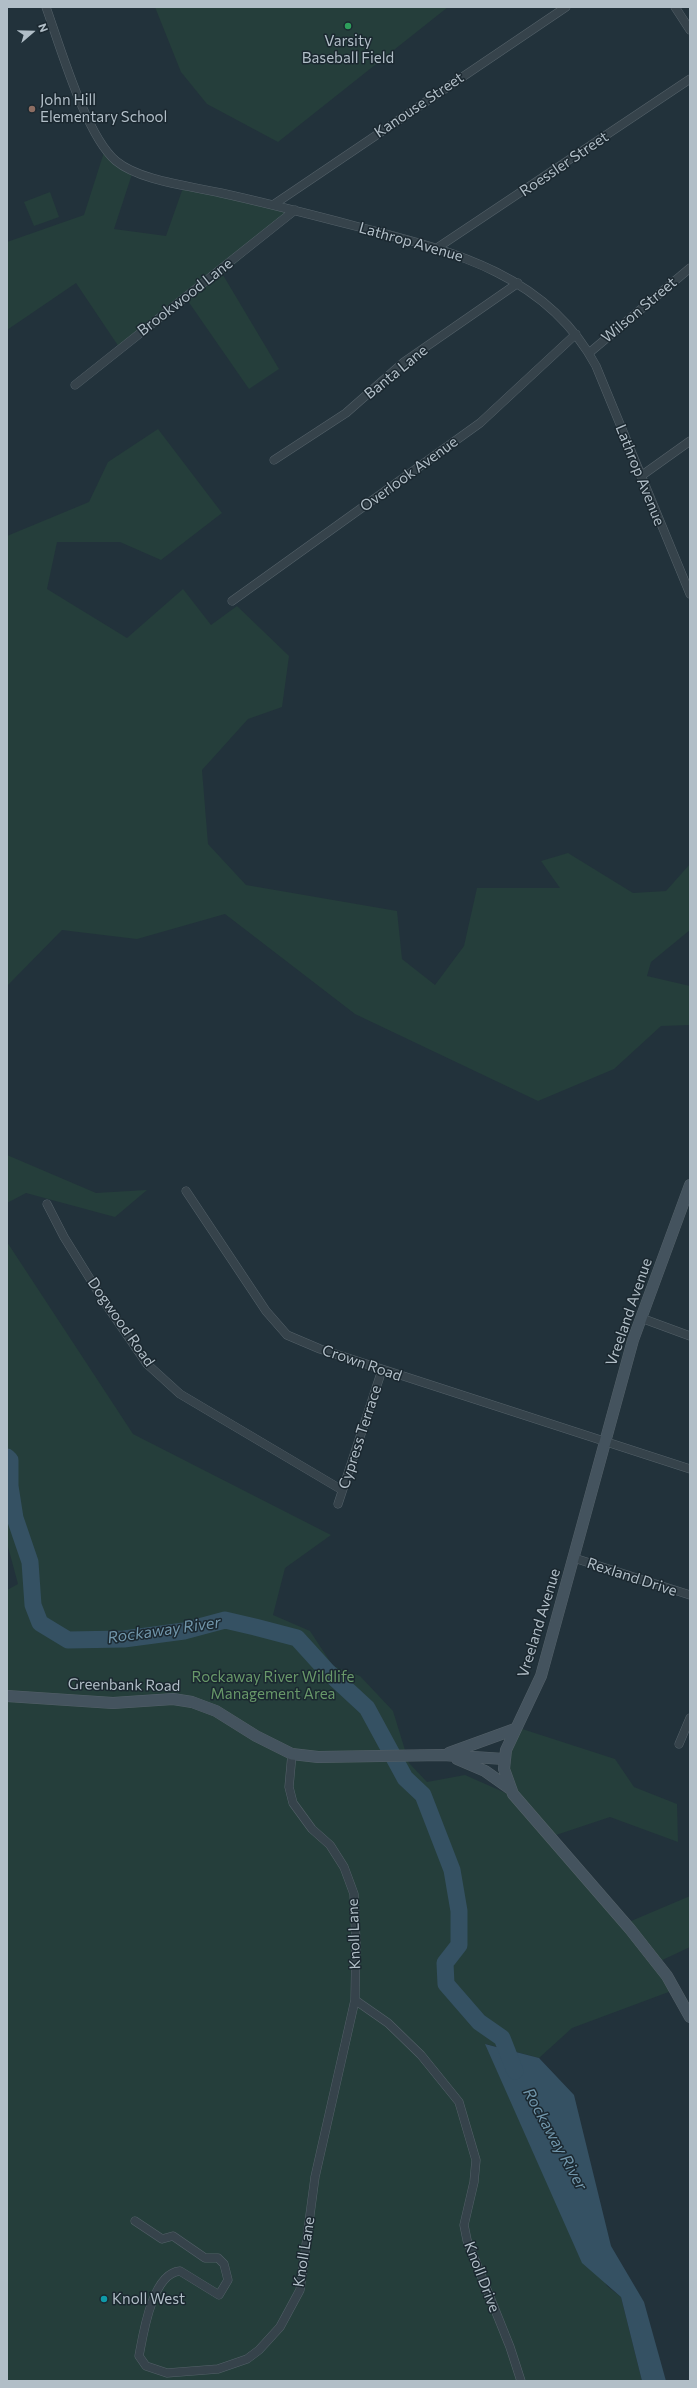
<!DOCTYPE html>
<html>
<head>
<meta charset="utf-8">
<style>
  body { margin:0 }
  #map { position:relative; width:697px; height:2388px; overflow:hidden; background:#22323b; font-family:Commissioner,sans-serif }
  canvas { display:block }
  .frame { position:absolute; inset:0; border:8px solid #b1bec7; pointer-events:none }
  .north { position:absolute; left:12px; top:12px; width:40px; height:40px; -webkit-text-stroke:3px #1b2830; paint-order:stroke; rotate:70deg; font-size:11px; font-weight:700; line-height:16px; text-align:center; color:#b1bec7 }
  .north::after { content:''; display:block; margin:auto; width:14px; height:18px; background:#b1bec7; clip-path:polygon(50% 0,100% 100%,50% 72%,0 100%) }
</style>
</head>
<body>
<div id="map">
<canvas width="697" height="2388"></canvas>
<div class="frame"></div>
<div class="north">N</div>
</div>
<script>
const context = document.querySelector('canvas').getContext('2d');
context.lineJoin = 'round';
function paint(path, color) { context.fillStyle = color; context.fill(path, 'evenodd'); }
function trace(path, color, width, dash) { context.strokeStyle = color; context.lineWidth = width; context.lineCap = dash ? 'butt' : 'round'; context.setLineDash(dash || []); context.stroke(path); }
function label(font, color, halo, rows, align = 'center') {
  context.font = font + ' Commissioner,sans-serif'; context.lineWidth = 3; context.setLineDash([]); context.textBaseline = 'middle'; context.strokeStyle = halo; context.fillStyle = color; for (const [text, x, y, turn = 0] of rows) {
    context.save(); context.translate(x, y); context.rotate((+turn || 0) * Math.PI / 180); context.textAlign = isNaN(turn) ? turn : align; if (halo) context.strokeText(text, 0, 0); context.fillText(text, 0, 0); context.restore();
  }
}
paint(new Path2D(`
  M 155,7 L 448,7 L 278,142 L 207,104 L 181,72 Z
  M 105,149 L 133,171 L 114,229 L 166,236 L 184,185 L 294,211 L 223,275 L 279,369 L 249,389 L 188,301 L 121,350 L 76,283 L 7,330 L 7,242 L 84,215 Z
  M 50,192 L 59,217 L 34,226 L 24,202 Z
  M 158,429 L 222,513 L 161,560 L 120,542 L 57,542 L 47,589 L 127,638 L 183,589 L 211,625 L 237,606 L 289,656 L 282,707 L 248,719 L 202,770 L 208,844 L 246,885 L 397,911 L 402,959 L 435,985 L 464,946 L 477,888 L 560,888 L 541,861 L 568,853 L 633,893 L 666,891 L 690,864 L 690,930 L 651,962 L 647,976 L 690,986 L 690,1025 L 661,1026 L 614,1069 L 538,1101 L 355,1014 L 225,914 L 137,939 L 62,930 L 7,986 L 7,536 L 89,502 L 108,462 Z
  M 7,1155 L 96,1193 L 147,1190 L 115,1217 L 26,1193 L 7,1203 Z
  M 7,1242 L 133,1434 L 331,1535 L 285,1568 L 273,1615 L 310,1631 L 333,1666 L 360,1676 L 393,1711 L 409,1763 L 427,1782 L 465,1775 L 508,1794 L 513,1726 L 615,1759 L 634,1787 L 677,1804 L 678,1842 L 610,1817 L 547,1838 L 624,1924 L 690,1896 L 690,1947 L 656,1963 L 674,1990 L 572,2028 L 539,2058 L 486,2044 L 607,2286 L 621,2297 L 642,2381 L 7,2381 L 7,1590 L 18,1584 L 7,1543 Z`), '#253e3b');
paint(new Path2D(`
  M 485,2044 L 539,2058 L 574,2095 L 611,2246 L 644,2302 L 666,2381 L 642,2381 L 621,2297 L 582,2263 Z`), '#355163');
trace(new Path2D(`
  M 7,1457 L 10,1460 L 10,1486 L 15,1518 L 30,1562 L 33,1605 L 40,1623 L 68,1640 L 124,1639 L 184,1631 L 225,1620 L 255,1627 L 297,1638 L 327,1671 L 367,1708 L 405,1778 L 423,1795 L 452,1870 L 459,1911 L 459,1945 L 445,1963 L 446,1984 L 479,2022 L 502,2038 L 515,2071`), '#355163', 17);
const street = new Path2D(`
  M 46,7 C 60,46 86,136 116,161 C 140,181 191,186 221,193 C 267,203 313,215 359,227 C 452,251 547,274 596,366 L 690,594
  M 675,7 L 690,30
  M 273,205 L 566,7
  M 437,248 L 690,79
  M 589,353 L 690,268
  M 75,385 L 295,210
  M 274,460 L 346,413 L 404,362 L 518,283
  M 641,476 L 690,441
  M 232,601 L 480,423 L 576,334
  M 186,1191 L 266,1311 L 287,1335 L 320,1349 L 690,1469
  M 47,1204 L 64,1237 L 105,1303 L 147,1364 L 180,1394 L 342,1490
  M 641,1318 L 690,1336
  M 338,1504 L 382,1370
  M 574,1558 L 690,1595
  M 679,1744 L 690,1718
  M 355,2000 L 388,2023 L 421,2055 L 459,2102 L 476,2160 L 474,2182 L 464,2225 L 467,2240 L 510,2347 L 521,2381
  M 135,2221 L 162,2239 L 173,2236 L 205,2258 L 218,2258 L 224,2264 L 228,2280 L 219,2295 L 180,2271 C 152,2273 143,2335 139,2356 L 146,2366 L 167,2373 L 218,2369 L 247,2359 L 259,2350 L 280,2327 L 300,2290 L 315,2177 L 355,2000 L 356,1943 L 354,1894 L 344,1867 L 330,1845 L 312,1829 L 293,1803 L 289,1787 L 292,1754`);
const secondary = new Path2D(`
  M 690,1185 L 633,1340 L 541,1676 L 506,1750 L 504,1769 L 513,1794 L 630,1929 L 667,1976 L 690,2017
  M 7,1696 L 113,1703 L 173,1699 L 192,1702 L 216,1711 L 256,1736 L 292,1754 L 318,1757 L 443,1755 L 504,1759
  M 449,1753 L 515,1729
  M 457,1759 L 485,1771 L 509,1788`);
trace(street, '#546169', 9);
trace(secondary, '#546169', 12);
trace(street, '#36434b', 8);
trace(secondary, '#44535e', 11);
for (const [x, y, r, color] of [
  [348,26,4,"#2e9e5b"],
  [32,109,4,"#8d6e63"],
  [104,2299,4,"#0f9aa8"]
]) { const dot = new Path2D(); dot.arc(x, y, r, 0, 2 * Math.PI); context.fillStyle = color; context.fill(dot); trace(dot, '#1b2830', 1.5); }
label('15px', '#b1bec7', '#1b2830', [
  ["Varsity",348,41,"center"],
  ["Baseball Field",348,58,"center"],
  ["John Hill",40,100],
  ["Elementary School",40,117],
  ["Knoll West",112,2299]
], 'left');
label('15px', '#b1bec7', '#1b2830', [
  ["Kanouse Street",419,105,-34],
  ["Roessler Street",564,164,-34],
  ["Lathrop Avenue",411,242,16],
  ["Brookwood Lane",185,297,-38],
  ["Wilson Street",639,310,-40],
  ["Banta Lane",396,372,-39],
  ["Overlook Avenue",409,474,-36],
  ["Lathrop Avenue",640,475,68],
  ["Vreeland Avenue",629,1312,-71],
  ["Dogwood Road",121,1322,55],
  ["Crown Road",362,1363,19],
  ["Cypress Terrace",360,1437,-72],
  ["Rexland Drive",632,1577,18],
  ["Vreeland Avenue",539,1623,-73],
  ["Greenbank Road",124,1685,1],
  ["Knoll Lane",354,1934,-92],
  ["Knoll Lane",304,2252,-81],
  ["Knoll Drive",482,2277,69]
]);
label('15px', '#689869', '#1b2830', [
  ["Rockaway River Wildlife",273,1677],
  ["Management Area",273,1694]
]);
label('italic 16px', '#7196ab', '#1b2830', [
  ["Rockaway River",164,1630,-8],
  ["Rockaway River",555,2139,61]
]);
</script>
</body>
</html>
